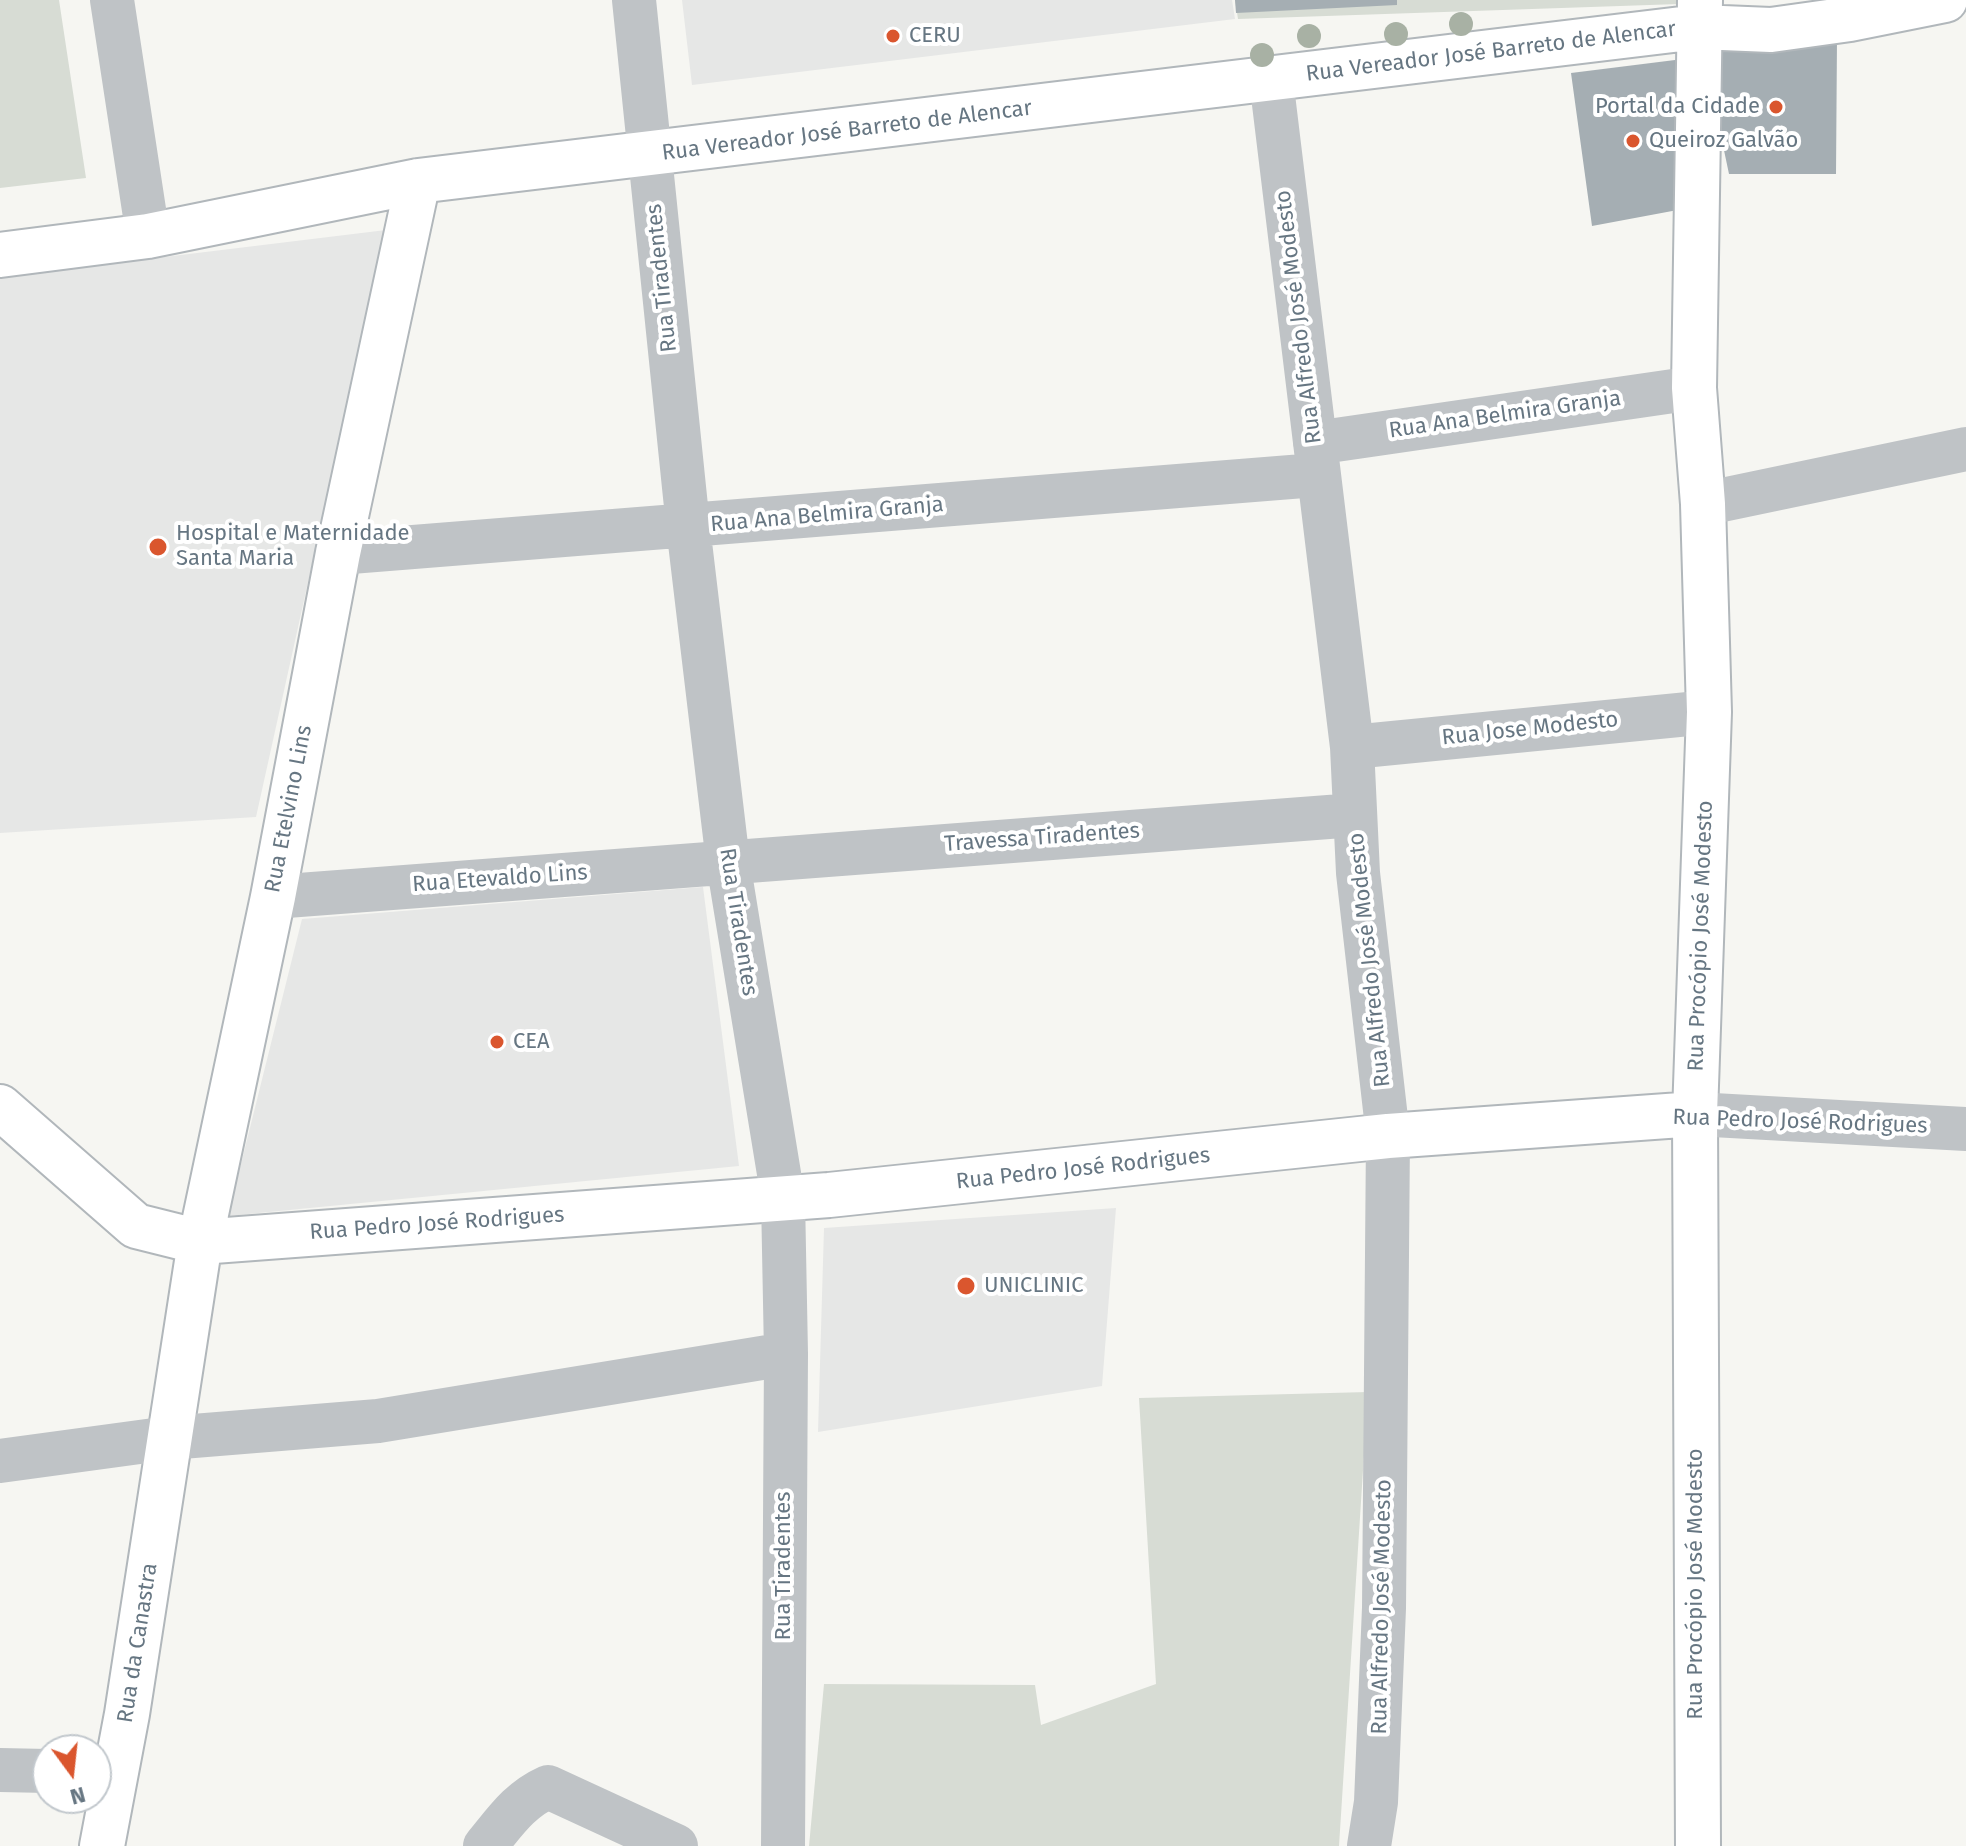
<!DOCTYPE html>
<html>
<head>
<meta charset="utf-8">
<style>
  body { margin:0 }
  #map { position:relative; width:1966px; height:1846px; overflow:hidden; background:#f6f6f2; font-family:"Fira Sans",sans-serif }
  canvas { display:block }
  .north { position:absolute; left:32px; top:1734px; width:80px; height:80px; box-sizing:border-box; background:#fff; border:2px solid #c2c8cd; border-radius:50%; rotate:165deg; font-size:22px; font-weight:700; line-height:32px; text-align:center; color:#667682 }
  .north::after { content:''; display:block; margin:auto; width:28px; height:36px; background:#da562e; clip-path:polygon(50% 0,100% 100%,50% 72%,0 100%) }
</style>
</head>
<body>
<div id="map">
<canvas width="1966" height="1846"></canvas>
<div class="north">N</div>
</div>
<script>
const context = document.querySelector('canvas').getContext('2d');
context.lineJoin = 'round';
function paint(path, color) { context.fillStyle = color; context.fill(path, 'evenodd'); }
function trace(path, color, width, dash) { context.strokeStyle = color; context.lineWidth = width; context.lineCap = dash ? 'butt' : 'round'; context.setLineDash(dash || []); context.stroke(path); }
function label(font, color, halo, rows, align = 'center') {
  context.font = font + ' "Fira Sans",sans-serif'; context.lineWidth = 8; context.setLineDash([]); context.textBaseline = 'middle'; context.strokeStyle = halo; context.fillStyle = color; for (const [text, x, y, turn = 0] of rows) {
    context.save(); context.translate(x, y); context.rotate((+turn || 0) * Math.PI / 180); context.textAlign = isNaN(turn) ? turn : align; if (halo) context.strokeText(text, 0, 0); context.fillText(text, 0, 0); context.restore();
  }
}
paint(new Path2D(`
  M 682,0 L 1232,0 L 1235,19 L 692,85 Z
  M 386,230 L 256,817 L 0,833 L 0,277 Z
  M 703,887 L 739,1166 L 228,1216 L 302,919 Z
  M 1116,1208 L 1102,1386 L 818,1432 L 824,1228 Z`), '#e6e7e6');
paint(new Path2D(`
  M 0,0 L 59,0 L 86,178 L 0,188 Z
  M 1235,0 L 1679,0 L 1679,4 L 1238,19 Z
  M 1368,1392 L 1339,1846 L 809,1846 L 824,1684 L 1035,1685 L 1041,1725 L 1156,1684 L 1139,1398 Z`), '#d7dcd4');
paint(new Path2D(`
  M 1235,0 L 1397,0 L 1397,5 L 1236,13 Z
  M 1698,27 L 1837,39 L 1836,174 L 1729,174 Z
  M 1691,58 L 1683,209 L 1592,226 L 1571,73 Z`), '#a5aeb3');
const secondary = new Path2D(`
  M 0,255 L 148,236 L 418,181 L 1698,27 L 1771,30 L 1850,19 L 1945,0
  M 0,1107 L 136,1226 L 200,1242 L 829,1195 L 1388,1136 L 1695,1114
  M 102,1846 L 127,1714 L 200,1242 L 273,897 L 338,553 L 418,181
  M 1698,1846 L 1695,1114 L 1709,712 L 1703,504 L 1694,388 L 1700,0`);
trace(secondary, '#b1b7bb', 48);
trace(new Path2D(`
  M 112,0 L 148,236
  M 634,0 L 688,526 L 728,862 L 783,1198 L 786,1354 L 783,1846
  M 1271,79 L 1352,747 L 1358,873 L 1388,1136 L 1384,1608 L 1376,1802 L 1369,1846
  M 1315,443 L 1694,388
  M 1703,504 L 1966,449
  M 338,553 L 1316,475
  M 1352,747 L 1709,712
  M 273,897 L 1355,815
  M 1695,1114 L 1966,1129
  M 0,1461 L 169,1438 L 378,1421 L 786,1354
  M 0,1770 L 48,1771
  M 485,1846 C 505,1822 519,1800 548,1787 L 676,1846`), '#bfc3c6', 44);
trace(secondary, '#fff', 44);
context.fillStyle = '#a8b1a4';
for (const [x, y] of [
  [1461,24],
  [1396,34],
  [1309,36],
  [1262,55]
]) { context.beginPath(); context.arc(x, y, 12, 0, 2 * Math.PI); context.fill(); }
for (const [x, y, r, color] of [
  [893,36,8,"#da562e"],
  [1776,107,8,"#da562e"],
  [1633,141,8,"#da562e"],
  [158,547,10,"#da562e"],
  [497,1042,8,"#da562e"],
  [966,1286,10,"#da562e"]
]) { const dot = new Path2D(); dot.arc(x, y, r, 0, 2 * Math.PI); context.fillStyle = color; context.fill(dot); trace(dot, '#fff', 3); }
label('22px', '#667682', '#fff', [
  ["CERU",909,36],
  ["Portal da Cidade",1760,107,"right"],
  ["Queiroz Galvão",1649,141],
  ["Hospital e Maternidade",176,534],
  ["Santa Maria",176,559],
  ["CEA",513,1042],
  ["UNICLINIC",984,1286]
], 'left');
label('22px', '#667682', '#fff', [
  ["Rua Vereador José Barreto de Alencar",1491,52,-7],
  ["Rua Vereador José Barreto de Alencar",847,131,-7],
  ["Rua Tiradentes",662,278,-96],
  ["Rua Alfredo José Modesto",1299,317,-97],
  ["Rua Ana Belmira Granja",1505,415,-8],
  ["Rua Ana Belmira Granja",827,515,-5],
  ["Rua Jose Modesto",1530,729,-6],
  ["Rua Etelvino Lins",289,809,-79],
  ["Travessa Tiradentes",1042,838,-4],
  ["Rua Etevaldo Lins",500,879,-4],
  ["Rua Tiradentes",738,922,81],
  ["Rua Procópio José Modesto",1701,936,-88],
  ["Rua Alfredo José Modesto",1370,960,-96],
  ["Rua Pedro José Rodrigues",1800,1122,2],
  ["Rua Pedro José Rodrigues",1083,1169,-6],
  ["Rua Pedro José Rodrigues",437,1224,-4],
  ["Rua Tiradentes",784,1566,-90],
  ["Rua Procópio José Modesto",1696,1584,-90],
  ["Rua Alfredo José Modesto",1382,1607,-89],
  ["Rua da Canastra",138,1643,-81]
]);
</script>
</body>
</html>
